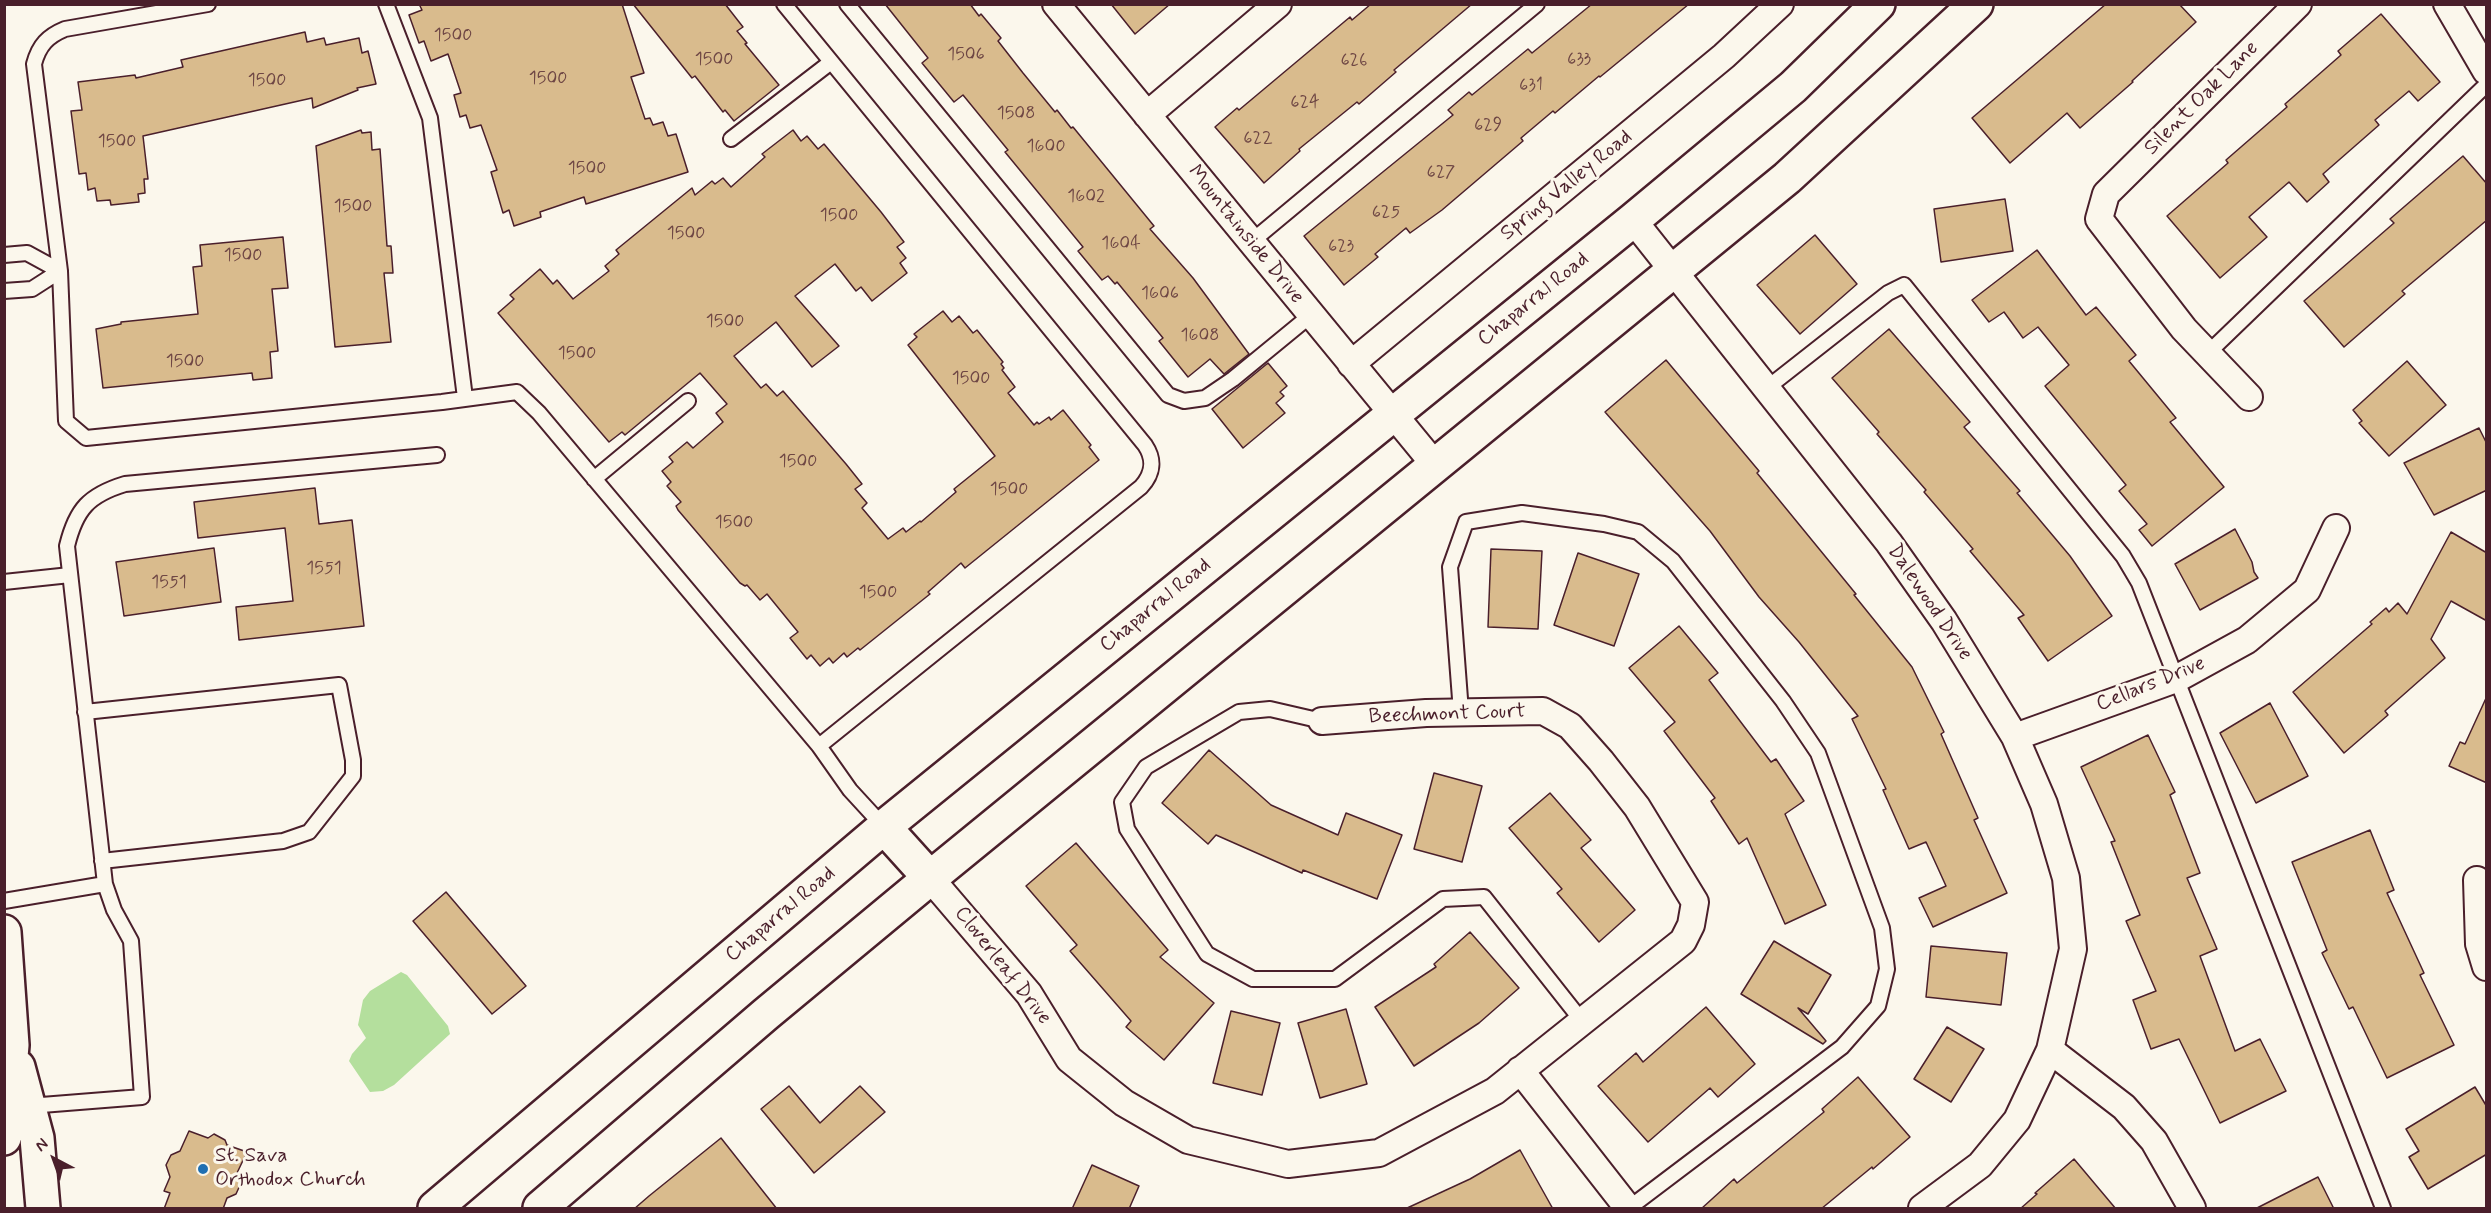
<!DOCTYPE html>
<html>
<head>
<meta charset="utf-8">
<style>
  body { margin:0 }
  #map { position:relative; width:2491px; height:1213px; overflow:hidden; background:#fbf7ec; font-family:Mynerve,sans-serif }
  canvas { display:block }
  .frame { position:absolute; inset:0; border:6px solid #4a1f2b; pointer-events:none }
  .north { position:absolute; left:24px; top:1129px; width:60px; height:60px; -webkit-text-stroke:4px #fbf7ec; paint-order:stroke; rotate:319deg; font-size:16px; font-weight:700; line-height:24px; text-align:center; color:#4a1f2b }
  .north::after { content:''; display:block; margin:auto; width:21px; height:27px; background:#4a1f2b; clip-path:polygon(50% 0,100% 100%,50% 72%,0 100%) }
</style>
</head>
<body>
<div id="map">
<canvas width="2491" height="1213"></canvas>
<div class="frame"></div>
<div class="north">N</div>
</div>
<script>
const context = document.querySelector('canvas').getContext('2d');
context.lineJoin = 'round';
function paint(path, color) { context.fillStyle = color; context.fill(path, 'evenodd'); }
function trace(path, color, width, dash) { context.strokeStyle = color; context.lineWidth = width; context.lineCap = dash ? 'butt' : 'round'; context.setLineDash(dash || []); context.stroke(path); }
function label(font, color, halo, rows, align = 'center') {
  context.font = font + ' Mynerve,sans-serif'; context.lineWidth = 6; context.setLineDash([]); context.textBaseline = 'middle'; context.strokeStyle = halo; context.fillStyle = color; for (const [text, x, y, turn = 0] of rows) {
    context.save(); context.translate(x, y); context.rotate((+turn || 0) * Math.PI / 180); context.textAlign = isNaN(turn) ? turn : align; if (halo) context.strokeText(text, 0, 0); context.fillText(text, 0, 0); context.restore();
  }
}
paint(new Path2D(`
  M 401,972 L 407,975 L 448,1026 L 450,1034 L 394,1085 L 383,1091 L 370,1092 L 349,1061 L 352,1054 L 366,1038 L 358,1025 L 363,1000 L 370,991 Z`), '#b4df9d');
const building = new Path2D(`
  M 419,4 L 622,4 L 644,73 L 631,77 L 645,119 L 650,118 L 653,125 L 663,122 L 668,136 L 676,134 L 688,172 L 586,204 L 584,197 L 540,212 L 541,217 L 514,226 L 509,210 L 503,213 L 491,172 L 497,170 L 481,125 L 470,128 L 466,115 L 460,117 L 454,95 L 461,93 L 448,54 L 431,61 L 424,41 L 419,43 L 409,15 L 422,10 Z
  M 633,4 L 725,4 L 743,27 L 737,31 L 747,43 L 745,44 L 779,85 L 734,121 L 725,110 L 723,112 L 695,76 L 692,78 Z
  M 885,4 L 970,4 L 979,16 L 981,14 L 1001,38 L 998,41 L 1023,73 L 1055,112 L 1057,110 L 1071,128 L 1073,127 L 1154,226 L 1150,229 L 1193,278 L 1249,354 L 1224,374 L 1210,359 L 1188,377 L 1159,341 L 1163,338 L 1117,282 L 1115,284 L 1108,276 L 1102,280 L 1078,251 L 1083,247 L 1005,152 L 1008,150 L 963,95 L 954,102 L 922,63 L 928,58 Z
  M 1111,4 L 1170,4 L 1135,34 Z
  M 1371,4 L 1472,4 L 1394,70 L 1396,72 L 1359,104 L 1357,102 L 1299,149 L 1300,151 L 1264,183 L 1215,127 L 1237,108 L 1239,110 L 1350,17 L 1352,20 Z
  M 1592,4 L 1689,4 L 1600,77 L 1599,76 L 1555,113 L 1553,111 L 1521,138 L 1523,141 L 1442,210 L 1410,233 L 1406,228 L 1375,254 L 1378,257 L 1344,285 L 1304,236 L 1453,115 L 1448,110 L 1469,92 L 1472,95 L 1528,49 L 1532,53 Z
  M 2106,4 L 2179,4 L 2196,22 L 2132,81 L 2133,82 L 2080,128 L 2067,113 L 2010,163 L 1972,118 Z
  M 2381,14 L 2440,82 L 2418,101 L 2409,91 L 2375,120 L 2379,125 L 2323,174 L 2329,182 L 2307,202 L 2289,182 L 2249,217 L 2267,237 L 2220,278 L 2167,216 L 2228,163 L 2226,160 L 2287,107 L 2285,104 L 2341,55 L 2338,51 Z
  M 305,32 L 307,42 L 324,38 L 326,45 L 359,38 L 362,53 L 368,51 L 376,84 L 357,88 L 358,90 L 313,108 L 312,98 L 143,136 L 148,179 L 144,179 L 145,193 L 138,194 L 139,202 L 111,205 L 110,200 L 97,201 L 95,188 L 88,190 L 86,173 L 79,174 L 71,111 L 82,110 L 78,82 L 135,75 L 136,78 L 183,67 L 181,60 Z
  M 361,130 L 362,133 L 371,132 L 372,150 L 380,149 L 387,246 L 391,246 L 393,273 L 384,273 L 391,342 L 335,347 L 316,146 Z
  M 793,130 L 801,141 L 807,136 L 818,149 L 824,144 L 881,212 L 904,242 L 897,247 L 906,258 L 900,263 L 907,273 L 872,301 L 861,287 L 856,291 L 835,264 L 795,296 L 839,346 L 812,367 L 776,322 L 734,356 L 761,388 L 766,384 L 777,396 L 783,391 L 846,464 L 862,484 L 855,489 L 867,503 L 862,508 L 888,539 L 903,528 L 906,532 L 920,521 L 921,522 L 956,492 L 954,489 L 995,456 L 908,345 L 917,337 L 914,334 L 943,311 L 952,322 L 959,316 L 973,333 L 977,330 L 1003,362 L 1001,364 L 1004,368 L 1002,370 L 1015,387 L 1008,393 L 1034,425 L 1037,422 L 1039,424 L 1049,417 L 1051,420 L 1063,410 L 1091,445 L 1089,447 L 1099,460 L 965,568 L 961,563 L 928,592 L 930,594 L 860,650 L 858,648 L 847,657 L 844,653 L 833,663 L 829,658 L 820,666 L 811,655 L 807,659 L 790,638 L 798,632 L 767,594 L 760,600 L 747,585 L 745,586 L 740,583 L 678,510 L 676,506 L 681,502 L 667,486 L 671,482 L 662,471 L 673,462 L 669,457 L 687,442 L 693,448 L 723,422 L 716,413 L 727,404 L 700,373 L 625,435 L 622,432 L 609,442 L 498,313 L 514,299 L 510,295 L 540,269 L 553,284 L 557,280 L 573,299 L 609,271 L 605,266 L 619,254 L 616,250 L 692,188 L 695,195 L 712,181 L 715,184 L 723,178 L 731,187 L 765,157 L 762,154 Z
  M 2463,156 L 2487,184 L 2487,220 L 2402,291 L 2405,294 L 2344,347 L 2304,301 L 2394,223 L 2390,219 Z
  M 2005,199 L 2013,251 L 1941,262 L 1934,209 Z
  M 1815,235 L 1857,284 L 1800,334 L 1757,285 Z
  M 283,237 L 288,288 L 272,289 L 278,351 L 270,352 L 272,378 L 253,380 L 252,373 L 103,388 L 96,329 L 121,324 L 121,322 L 198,314 L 193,267 L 202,266 L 200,245 Z
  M 2037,250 L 2086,315 L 2096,307 L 2136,355 L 2129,361 L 2176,418 L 2170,422 L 2224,487 L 2152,546 L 2139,530 L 2147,524 L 2119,491 L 2126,485 L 2045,386 L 2069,365 L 2038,327 L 2023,338 L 2004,312 L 1989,322 L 1972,300 Z
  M 1889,329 L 1970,422 L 1964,427 L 2020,491 L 2017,493 L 2070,556 L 2112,616 L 2048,661 L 2018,618 L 2024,615 L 1970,551 L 1973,549 L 1924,492 L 1926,490 L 1877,434 L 1879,432 L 1832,378 Z
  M 1666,360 L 1759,471 L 1757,473 L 1856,594 L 1854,595 L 1912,667 L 1944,732 L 1941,734 L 1978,818 L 1974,820 L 2007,893 L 1933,927 L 1919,898 L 1946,886 L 1926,842 L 1909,849 L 1883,790 L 1886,789 L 1852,719 L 1858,716 L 1799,642 L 1759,597 L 1710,531 L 1605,412 Z
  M 2407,361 L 2446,405 L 2389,456 L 2359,423 L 2362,421 L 2353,410 Z
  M 1268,363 L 1287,386 L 1280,392 L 1284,396 L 1276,403 L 1285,413 L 1243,448 L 1212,409 Z
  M 2479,428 L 2487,444 L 2487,490 L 2434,515 L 2404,463 Z
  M 315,488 L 319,524 L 352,520 L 364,626 L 239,640 L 236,607 L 293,601 L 285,528 L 198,538 L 194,502 Z
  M 2235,529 L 2252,562 L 2254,572 L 2258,578 L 2200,610 L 2175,564 Z
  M 2451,532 L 2487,553 L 2487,621 L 2451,601 L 2431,639 L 2445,658 L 2385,711 L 2388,715 L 2344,753 L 2293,692 L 2372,624 L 2370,622 L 2386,608 L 2389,612 L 2398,603 L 2407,614 Z
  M 214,548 L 221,602 L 124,616 L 116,562 Z
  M 1491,549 L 1542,551 L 1538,629 L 1488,627 Z
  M 1578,553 L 1639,574 L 1614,646 L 1554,625 Z
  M 1679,626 L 1718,673 L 1709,680 L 1771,762 L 1776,759 L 1804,801 L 1785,814 L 1826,905 L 1785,924 L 1747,838 L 1739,844 L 1711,801 L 1715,798 L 1664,731 L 1675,722 L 1629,668 Z
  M 2487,696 L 2487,783 L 2449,766 L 2460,742 L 2465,744 Z
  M 2270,703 L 2308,776 L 2256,803 L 2220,733 Z
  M 2148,735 L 2175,792 L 2170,795 L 2200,873 L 2187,878 L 2217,949 L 2200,956 L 2235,1051 L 2260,1039 L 2286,1091 L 2220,1123 L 2179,1039 L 2151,1049 L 2133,1000 L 2156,991 L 2126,921 L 2140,915 L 2111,842 L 2115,841 L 2081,767 Z
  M 1209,750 L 1271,805 L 1338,835 L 1346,813 L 1402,835 L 1377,899 L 1303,870 L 1302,873 L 1216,835 L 1208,844 L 1162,803 Z
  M 1434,773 L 1482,786 L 1462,862 L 1414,849 Z
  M 1550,793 L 1591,840 L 1581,848 L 1635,910 L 1599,942 L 1557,893 L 1562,889 L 1509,828 Z
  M 2370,830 L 2394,890 L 2387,893 L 2424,973 L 2420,975 L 2454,1045 L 2387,1078 L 2353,1007 L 2349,1009 L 2322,953 L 2327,950 L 2292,862 Z
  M 1076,843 L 1168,950 L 1160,957 L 1214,1003 L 1164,1060 L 1126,1027 L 1131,1021 L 1070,951 L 1077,945 L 1026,886 Z
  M 446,892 L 526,986 L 492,1014 L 413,921 Z
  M 1470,932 L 1519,988 L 1479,1023 L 1414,1066 L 1375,1007 L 1436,967 L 1434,964 Z
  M 1774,941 L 1831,975 L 1808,1014 L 1798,1008 L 1826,1041 L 1823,1044 L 1741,994 Z
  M 1931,946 L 2007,953 L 2001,1005 L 1926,997 Z
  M 1706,1007 L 1755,1064 L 1718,1097 L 1710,1088 L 1648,1142 L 1598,1086 L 1636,1053 L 1643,1062 Z
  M 1346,1009 L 1367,1084 L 1320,1098 L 1298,1023 Z
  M 1231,1011 L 1280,1023 L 1262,1095 L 1213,1083 Z
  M 1947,1027 L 1984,1049 L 1951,1102 L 1914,1079 Z
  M 1858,1077 L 1910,1137 L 1873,1169 L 1872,1167 L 1821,1209 L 1701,1209 L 1734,1179 L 1737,1183 L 1824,1112 L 1822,1109 Z
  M 789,1086 L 820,1123 L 860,1086 L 885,1112 L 814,1173 L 761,1109 Z
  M 2475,1087 L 2487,1107 L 2487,1154 L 2428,1189 L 2409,1157 L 2419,1151 L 2406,1129 Z
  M 189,1131 L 208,1138 L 214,1134 L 225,1140 L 227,1145 L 247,1152 L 237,1173 L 241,1183 L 236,1194 L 227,1198 L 223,1209 L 164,1209 L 170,1193 L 164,1191 L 170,1177 L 166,1165 L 171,1155 L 180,1151 Z
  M 721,1138 L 777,1209 L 634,1209 L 649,1196 Z
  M 1520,1150 L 1553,1209 L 1405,1209 L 1470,1179 Z
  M 2074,1159 L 2116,1209 L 2020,1209 L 2037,1194 L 2035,1193 Z
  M 1092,1165 L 1139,1186 L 1129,1209 L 1072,1209 Z
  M 2318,1177 L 2334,1209 L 2255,1209 Z`);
paint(building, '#d9bb8d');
trace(building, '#4a1f2b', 1.5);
const service = new Path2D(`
  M 208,4 L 65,29 C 48,36 39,45 34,64 L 60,271 L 66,421 L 86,438 L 442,402 L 517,392 L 539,413 L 819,746 L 850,790 L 884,827
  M 386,4 L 430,118 L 465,398
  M 784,4 L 1145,445 C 1155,460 1153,474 1141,487 L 819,746
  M 847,4 L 1168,395 L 1184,401 L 1205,398 L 1233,379 L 1311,315
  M 731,139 L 831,62
  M 1251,242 L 1537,4
  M 4,255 L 27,253 L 60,271
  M 4,291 L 32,289 L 60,271
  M 2207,354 L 2486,85
  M 1767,388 L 1888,293 L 1904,285 L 2123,556 L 2139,583 L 2383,1208
  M 594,479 L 688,401
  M 4,582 L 70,575
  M 85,712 L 339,685 L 353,760 L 353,776 L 309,832 L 283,841 L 102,861
  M 1461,712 L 1450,567 L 1466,522 L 1522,513 L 1604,524 L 1638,532 L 1673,561 L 1783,701 L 1818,753 L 1882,928 L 1887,969 L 1878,1006 L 1842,1047 L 1629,1208
  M 1322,721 L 1270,709 L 1239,712 L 1146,767 L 1122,802 L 1127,829 L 1207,954 L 1253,979 L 1335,979 L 1443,899 L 1484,897 L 1582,1021
  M 4,901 L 105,884 L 67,546 C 76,509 89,495 125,484 L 437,455
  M 29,1106 L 142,1097 L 131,941 L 114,910 L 105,884`);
const minor = new Path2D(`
  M 1056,4 L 1435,465
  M 2447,4 L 2486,71
  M 1147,115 L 1278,4
  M 1633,220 L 1889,543 L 1944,621 L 2015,737 L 2044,804 L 2066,878 L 2073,949 L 2050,1050 L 2017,1120 L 1980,1165 L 1922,1208
  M 1351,364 L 1724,56 L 1780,4
  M 2249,397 L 2184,329 L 2099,219 L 2106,194 L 2298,4
  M 2015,737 L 2176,679 L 2247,640 L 2307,590 L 2336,528
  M 930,878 L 1029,994 L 1069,1059 L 1124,1103 L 1188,1140 L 1288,1164 L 1379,1153 L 1495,1091 L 1683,941 L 1691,925 L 1695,902 L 1637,807 L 1601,761 L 1570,726 L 1543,711 L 1426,713 L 1322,721
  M 2477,880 L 2479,944 L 2486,967
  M 2050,1050 L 2124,1107 L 2154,1141 L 2192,1208
  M 1520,1070 L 1628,1208`);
const tertiary = new Path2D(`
  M 4,932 L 12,1045 L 4,1138
  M 18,1067 L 37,1138 L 43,1208`);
const secondary = new Path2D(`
  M 884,827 L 930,878
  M 435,1208 L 884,827 L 1633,220 L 1793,87 L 1878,4
  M 540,1208 L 766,1014 L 930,878 L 1787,178 L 1976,4`);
trace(service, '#4a1f2b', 18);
trace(minor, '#4a1f2b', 30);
trace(tertiary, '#4a1f2b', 38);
trace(secondary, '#4a1f2b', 38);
trace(service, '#fbf7ec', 14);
trace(minor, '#fbf7ec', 26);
trace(tertiary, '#fbf7ec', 33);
trace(secondary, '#fbf7ec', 33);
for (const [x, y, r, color] of [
  [203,1169,6,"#1f6fb2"]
]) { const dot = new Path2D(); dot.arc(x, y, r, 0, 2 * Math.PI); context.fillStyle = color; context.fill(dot); trace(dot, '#fbf7ec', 2); }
label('18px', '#6e4644', null, [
  ["1500",453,36],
  ["1506",966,55],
  ["1500",714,60],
  ["633",1579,60],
  ["626",1354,61],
  ["1500",548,79],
  ["1500",267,81],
  ["631",1531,86],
  ["624",1305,103],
  ["1508",1016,114],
  ["629",1488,126],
  ["622",1258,139],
  ["1500",117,142],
  ["1600",1046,147],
  ["1500",587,169],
  ["627",1441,173],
  ["1602",1086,197],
  ["1500",353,207],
  ["625",1386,213],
  ["1500",839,216],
  ["1500",686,234],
  ["1604",1121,244],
  ["623",1341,247],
  ["1500",243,256],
  ["1606",1160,294],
  ["1500",725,322],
  ["1608",1200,336],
  ["1500",577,354],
  ["1500",185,362],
  ["1500",971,379],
  ["1500",798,462],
  ["1500",1009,490],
  ["1500",734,523],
  ["1551",324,569],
  ["1551",169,583],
  ["1500",878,593]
]);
label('21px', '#4a1f2b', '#fbf7ec', [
  ["Silent Oak Lane",2202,99,-45],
  ["Spring Valley Road",1567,186,-39],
  ["Mountainside Drive",1245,235,51],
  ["Chaparral Road",1534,300,-39],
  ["Dalewood Drive",1929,603,56],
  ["Chaparral Road",1156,606,-39],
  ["Cellars Drive",2151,685,-22],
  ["Beechmont Court",1447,715,-2],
  ["Chaparral Road",781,915,-40],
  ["Cloverleaf Drive",1002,966,52]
]);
label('21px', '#4a1f2b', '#fbf7ec', [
  ["St. Sava",215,1157],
  ["Orthodox Church",215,1181]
], 'left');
</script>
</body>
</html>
